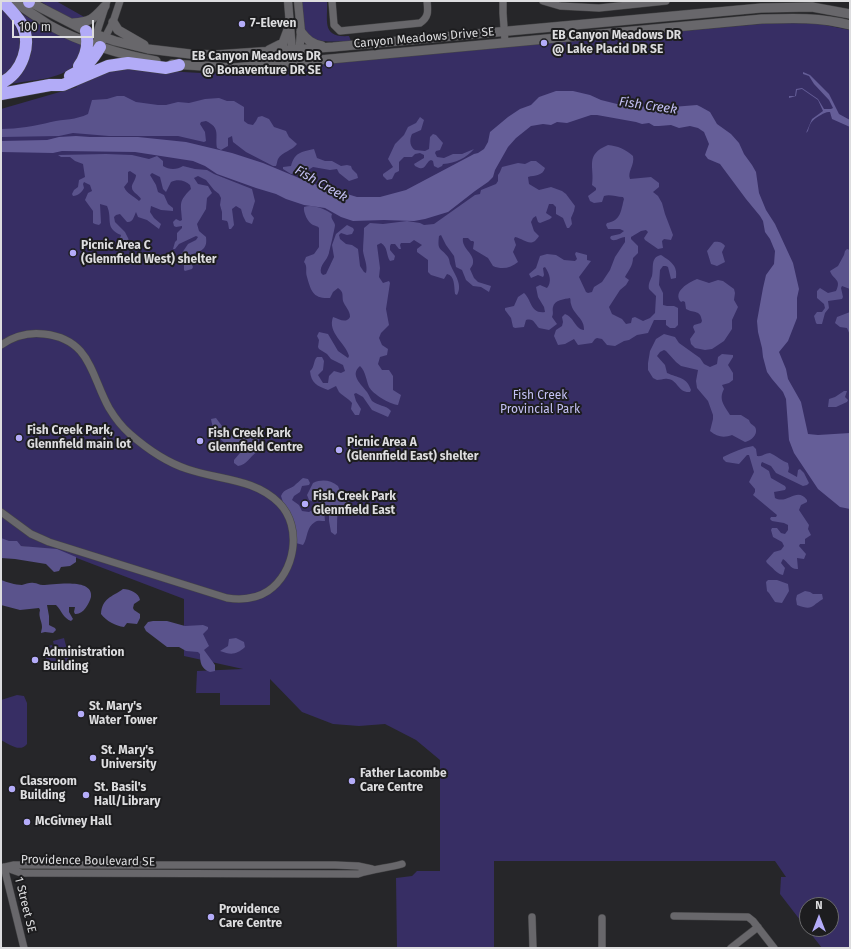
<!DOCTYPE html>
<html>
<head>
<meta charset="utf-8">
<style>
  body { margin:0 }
  #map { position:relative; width:851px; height:949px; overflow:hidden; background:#262629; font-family:"Fira Sans",sans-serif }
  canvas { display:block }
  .frame { position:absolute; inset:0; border:2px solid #dddddf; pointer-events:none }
  .north { position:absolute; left:799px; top:897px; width:40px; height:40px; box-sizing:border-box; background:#1d1d1f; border:1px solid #6a6a6c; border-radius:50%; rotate:0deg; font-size:11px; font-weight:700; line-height:16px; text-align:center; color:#dddddf }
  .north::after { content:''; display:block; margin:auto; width:14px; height:18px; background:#b4acf9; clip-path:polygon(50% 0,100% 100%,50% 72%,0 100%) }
  .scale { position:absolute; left:12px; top:20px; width:82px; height:18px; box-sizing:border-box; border:2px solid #dddddf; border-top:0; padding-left:5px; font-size:12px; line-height:14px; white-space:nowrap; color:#dddddf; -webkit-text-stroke:3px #1d1d1f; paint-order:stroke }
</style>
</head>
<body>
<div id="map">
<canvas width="851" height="949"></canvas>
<div class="frame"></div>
<div class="north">N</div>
<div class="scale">100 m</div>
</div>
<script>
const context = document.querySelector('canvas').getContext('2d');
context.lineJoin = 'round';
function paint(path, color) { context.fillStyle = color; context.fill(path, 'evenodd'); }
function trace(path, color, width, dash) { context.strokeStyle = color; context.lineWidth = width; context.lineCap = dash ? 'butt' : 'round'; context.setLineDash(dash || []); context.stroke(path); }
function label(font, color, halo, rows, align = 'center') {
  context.font = font + ' "Fira Sans",sans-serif'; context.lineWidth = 4; context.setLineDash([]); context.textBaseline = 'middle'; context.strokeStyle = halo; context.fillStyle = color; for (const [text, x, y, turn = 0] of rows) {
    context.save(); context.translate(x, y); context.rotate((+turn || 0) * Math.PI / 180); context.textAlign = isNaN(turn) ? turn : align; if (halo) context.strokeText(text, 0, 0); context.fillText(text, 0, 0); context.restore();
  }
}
paint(new Path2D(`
  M 40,1 L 56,1 L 86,18 L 72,19 L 55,11 Z
  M 301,1 L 327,1 C 328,21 321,38 349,36 L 351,41 C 338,41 308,45 304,30 C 302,21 302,10 301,1 Z
  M 1,7 C 13,21 28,41 17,60 C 14,67 6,73 1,79 Z
  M 14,9 L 41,25 L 81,44 L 82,48 C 80,53 78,60 74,65 C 61,80 29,80 11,84 L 10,82 L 25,57 Z
  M 798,22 L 815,23 L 850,30 L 850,948 L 822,948 L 807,929 L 831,929 L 831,905 L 807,905 L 807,929 L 780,894 L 781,877 L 786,877 L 775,861 L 494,861 L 494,948 L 397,948 L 396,878 L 412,876 L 417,871 L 440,871 L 440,760 L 416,740 L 385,724 L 359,726 L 333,724 L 302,712 L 270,679 L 270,705 L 220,705 L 220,693 L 196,693 L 197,671 L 243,669 L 184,656 L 184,599 L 61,552 L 1,543 L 1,109 L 77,87 L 75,84 L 110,68 L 201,73 L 233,72 L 771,23 Z
  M 64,638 L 71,665 L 59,668 L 53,641 Z
  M 52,645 L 57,664 L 48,666 L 43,647 Z
  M 17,695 L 24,696 L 27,703 L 27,744 C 20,753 9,744 1,740 L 1,700 Z`), '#372e64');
paint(new Path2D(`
  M 117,96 L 124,96 L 136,102 L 158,105 L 166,105 L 178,102 L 189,103 L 205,99 L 219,98 L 227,101 L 234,101 L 244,107 L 244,121 L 248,124 L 253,125 L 256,121 L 258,117 L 262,116 L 269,119 L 274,127 L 286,131 L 289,137 L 297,144 C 293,150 282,152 278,159 C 277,161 277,164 276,166 L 273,166 L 246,152 L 233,142 L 232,136 L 228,138 L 228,146 L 221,150 L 217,148 C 215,135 221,128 206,121 L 201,122 L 200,124 L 205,132 L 206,141 L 204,142 L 178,136 L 109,136 L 73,133 L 59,136 L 1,137 L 1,129 C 18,129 35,126 51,122 C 64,119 76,120 88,114 L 92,100 L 107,99 Z
  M 420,117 L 424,120 L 421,130 L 412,134 C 409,140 410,147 415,150 L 425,151 L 429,149 L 430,137 L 433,134 L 436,135 L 443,143 L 440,150 L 436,151 L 435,153 L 437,157 L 444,158 L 453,154 L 462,154 L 474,149 C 466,158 456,163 443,164 L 442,166 L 438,168 L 434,166 L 433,161 L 431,160 L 429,161 C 424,167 424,171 415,166 L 414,164 L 424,158 L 424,155 L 420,153 L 415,154 L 412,157 L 404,157 L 399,162 L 399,171 L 395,173 L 392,179 L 387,180 L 383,176 L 383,174 L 393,167 L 388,159 L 395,144 L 404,135 L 408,127 L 416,123 Z
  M 608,145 C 618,146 625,149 633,156 C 635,165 627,172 630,179 L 651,177 L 659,183 L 659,187 L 653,192 L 658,196 L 662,203 L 665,214 L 673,235 L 671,240 L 664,239 L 662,241 L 663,248 L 658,249 L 645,240 L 644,238 L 648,232 L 646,230 L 641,231 L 631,237 L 631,239 L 638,246 L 638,253 L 633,258 C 633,266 628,271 625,277 L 629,280 L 626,285 L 620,290 L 609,307 L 612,314 L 622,319 L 626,324 L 631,323 L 632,318 L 635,317 L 643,321 L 650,318 L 655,313 L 656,296 L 649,289 C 648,284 650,281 652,276 C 654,268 650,257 661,255 C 670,261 678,265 676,278 L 671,279 L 668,267 L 666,266 L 663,266 L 660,270 L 659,285 L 663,293 L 663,305 L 667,306 L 674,306 L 678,308 L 678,325 L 675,328 L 670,328 L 666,325 L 666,320 L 654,320 L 648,333 L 637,335 L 629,340 L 624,341 L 615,346 L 607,345 L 602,339 L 597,338 L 595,339 L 592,343 L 578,345 L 574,339 L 565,344 L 558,345 L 554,336 L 556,330 L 562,326 L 563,322 L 562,317 L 565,314 C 574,317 575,329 584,330 C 585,319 573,314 571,304 C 570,302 571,300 570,298 C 565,299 554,300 553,307 C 552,311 554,313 552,317 L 557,324 L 549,330 L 539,328 C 534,323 534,318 526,320 L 524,327 L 515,328 L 513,327 L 511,318 L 505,310 L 505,308 L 514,306 L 518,297 L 524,293 C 532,300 530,314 545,312 L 544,307 L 538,297 L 536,287 L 540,285 L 547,288 C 552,282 550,274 545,267 L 543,268 L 544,275 L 543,277 L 538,275 L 531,278 L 529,274 L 536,268 L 540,256 L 547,254 L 556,255 L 564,260 L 575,261 L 577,259 L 575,254 L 576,252 L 587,255 L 587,260 L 591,261 L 579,277 L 586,292 L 588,293 L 592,292 L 594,287 L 602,282 L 610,270 L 615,257 L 625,242 L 625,237 C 621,237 617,241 612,240 L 610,238 L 611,236 L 620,234 L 624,231 L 620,229 L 608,229 L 606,225 L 607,223 C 621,221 621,210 624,199 L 623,197 C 616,197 610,194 604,196 L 602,202 L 594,203 L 590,201 L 588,196 L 596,190 L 596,188 L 592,185 C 595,167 584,155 608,145 Z
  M 314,149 L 317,158 L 325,161 L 332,161 L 341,166 L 347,165 L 351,166 L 352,169 L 357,174 L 358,178 L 349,181 L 339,173 L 337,169 L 330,170 L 313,167 L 305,172 L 291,174 L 283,169 L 283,167 L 291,166 C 295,152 301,152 314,149 Z
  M 106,154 L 132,155 L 149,159 L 157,156 L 163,161 L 163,166 C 169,170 177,170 183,166 L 195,169 L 207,170 L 214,174 L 252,189 L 255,201 L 251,214 L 254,218 L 252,224 L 246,222 L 243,216 L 241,209 L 236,206 L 232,209 L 234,225 L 231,229 L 229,229 L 228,223 L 227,221 L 222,220 L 222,212 L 220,205 L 221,198 L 219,194 L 214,190 L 206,180 L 198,176 L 194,178 L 198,184 L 208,186 L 212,193 L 207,198 L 206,209 L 197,224 L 199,231 L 206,237 C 208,252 198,251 188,256 L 193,267 L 192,269 L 185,271 L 184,270 L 184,263 L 178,259 L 188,244 L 196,240 L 198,237 L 196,236 L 179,244 L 175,249 L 173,249 L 175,242 L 177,240 L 177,233 L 182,228 L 182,226 L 176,227 L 174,226 L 173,222 L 176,219 L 180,221 L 182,220 C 181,203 178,202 191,189 L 190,185 C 185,180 177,179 171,182 L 166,192 L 163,189 L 160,177 L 152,173 L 150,175 L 156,185 L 158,192 L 164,195 L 168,204 L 173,208 L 173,211 L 161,210 L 151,206 L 150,212 L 154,218 L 161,224 L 159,229 L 147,220 L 138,217 L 136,212 C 134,216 133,223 127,222 L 120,214 L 116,215 L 114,217 L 115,222 L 125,232 L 130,242 L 130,249 L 123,250 L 119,242 L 121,235 C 104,228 113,219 107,206 L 100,204 L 101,223 L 99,225 L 95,224 L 93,223 L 93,211 L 85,200 L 88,193 L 92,191 L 90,185 L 84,182 L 83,184 L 84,188 C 82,192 78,196 73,196 L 72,194 L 74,190 L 78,187 L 79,180 L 85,177 L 83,164 L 75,161 L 70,157 L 61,157 L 58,155 ZM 130,171 L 136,175 C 136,180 131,184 132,188 C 132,192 139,195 141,199 L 139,201 C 134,196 127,194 124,187 L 128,182 L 128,172 Z
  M 531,161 L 536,161 L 545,168 C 543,176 535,175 528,177 L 529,184 L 539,190 L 551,187 L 562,191 L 566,194 L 575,206 L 574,211 L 571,218 L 572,224 L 569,228 L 567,228 L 563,218 L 556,214 L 556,207 L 553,204 L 549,204 L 546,213 L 552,217 L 550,219 L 540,223 L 538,222 L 536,216 L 533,218 L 531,222 L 534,231 L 539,236 C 531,249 525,239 515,237 L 514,239 L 516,245 L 513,252 L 518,262 C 511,268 502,270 493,266 L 488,258 L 473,249 L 474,242 L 473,241 L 471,241 L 468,238 L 463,238 C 461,248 475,254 473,263 C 473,265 471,267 470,269 L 474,278 L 478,282 L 491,286 L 489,292 L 481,287 L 473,286 L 466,280 L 462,270 L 456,267 L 454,256 L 446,245 L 441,235 L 439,236 C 437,252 441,247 448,257 C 450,260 449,263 451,266 C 455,275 463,285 457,295 L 455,294 C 454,286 455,276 447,274 L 444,279 L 431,275 L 428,272 L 428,260 L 417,252 L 417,249 L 422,245 L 414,240 L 410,243 L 401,243 L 400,245 L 401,249 L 399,249 L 395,244 L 391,244 L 390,246 L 390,250 L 395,256 L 394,260 L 390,261 C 386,255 388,247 381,243 L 377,245 L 380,268 L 379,277 L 383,283 L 389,281 L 390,283 L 386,309 L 389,325 L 381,333 L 379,338 L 382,345 L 388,349 L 387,355 L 380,357 L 378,364 L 382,370 L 389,370 L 393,376 L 393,390 L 401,395 L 398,405 C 389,404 373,394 369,387 C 366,380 366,372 360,366 C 349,375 362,385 367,392 C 369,395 370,398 372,401 C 378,406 386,405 391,411 L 388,417 L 372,410 L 363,397 L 356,393 L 354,394 L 356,401 L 361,409 L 359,415 L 355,415 L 351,409 L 352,403 C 348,398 343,396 339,392 C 338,390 337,388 336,386 L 328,390 C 317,386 311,383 310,371 C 315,367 313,361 317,357 L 322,357 L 324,361 L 323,370 L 318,375 L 323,383 L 328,383 L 329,376 L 334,371 L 341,373 L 345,371 L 343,365 L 331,359 L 327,354 L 319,349 L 318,347 L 319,340 L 317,336 L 319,332 L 328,334 L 338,351 L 348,358 L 349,356 C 346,343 327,333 333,317 C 339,319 346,324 350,317 C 350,310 345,307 343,301 C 342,295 344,292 338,288 L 333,292 L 330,298 C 313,299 311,291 307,277 C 305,271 308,267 304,262 L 306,257 L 314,254 L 319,247 L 319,228 C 318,226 315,226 313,225 C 308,223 303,212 304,207 C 313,204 325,209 332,214 C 330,219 334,220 335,225 C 335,228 330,249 329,253 C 327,261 319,265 321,273 L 323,275 L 326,274 L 334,257 L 332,245 L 336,234 L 347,225 L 353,228 L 354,230 L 352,234 L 347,235 L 341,233 L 339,235 L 340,239 L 346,244 L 352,245 L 358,249 L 360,266 L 364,272 L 366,273 C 368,266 364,258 363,251 C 363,244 364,236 364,228 L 370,223 L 383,224 L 407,221 L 420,223 L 424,225 L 434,224 L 475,195 L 480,194 L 481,190 L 496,184 L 498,181 L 498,175 L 500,172 L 502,167 L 518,163 L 525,164 Z
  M 714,242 C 717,241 723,242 725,246 L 722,252 L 725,262 L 717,266 L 711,264 L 707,251 Z
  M 847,249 L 850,250 L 850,289 L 842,286 L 841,288 L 843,297 L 842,299 L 828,301 L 829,308 L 825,313 L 822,324 L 817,324 L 816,323 L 814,316 L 817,312 L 822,312 L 825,308 L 824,304 L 817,298 L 817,291 L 820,288 L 828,293 L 836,291 C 842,279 833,280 830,271 L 838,266 L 844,255 L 845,251 Z
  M 697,279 L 709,283 L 718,280 L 723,281 L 734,289 L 735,293 L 734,300 L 738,307 L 732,320 L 732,329 L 724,341 L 712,349 L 705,350 L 695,348 L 691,344 L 690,339 L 695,332 L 693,327 L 694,325 L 701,323 L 702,321 C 700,309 695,314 686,309 L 685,302 L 683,301 L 681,302 C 672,292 689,282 697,279 Z
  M 850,312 L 850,335 L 847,328 L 840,327 L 835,323 L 837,317 Z
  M 664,334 L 675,337 L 679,343 L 700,358 L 704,364 L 710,367 L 717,364 L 718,357 L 722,354 L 733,355 L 733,357 L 728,365 L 733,373 L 733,380 L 729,383 L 722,385 L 724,389 C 718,400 725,406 730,415 L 741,415 L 749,420 C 750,424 752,424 755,427 C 759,434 751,441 745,442 L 732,435 C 724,438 717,437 710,431 L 713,419 L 713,415 L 708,401 L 697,388 L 696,381 L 698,370 L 681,366 L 676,362 L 666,351 L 664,350 L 660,352 L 657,356 L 665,365 L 667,373 C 678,378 687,377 691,390 L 690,392 C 678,393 678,380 668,379 C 664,378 661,380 657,380 L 653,378 L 648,370 L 648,363 L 650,351 L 656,339 Z
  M 844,391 L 847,391 L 845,397 L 848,400 L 847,402 L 836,407 L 828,407 L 829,399 L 835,397 Z
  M 216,418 L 225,430 L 241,437 L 245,437 L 255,432 L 257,433 L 259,439 L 257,452 C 250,456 247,465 238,466 L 234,463 L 234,460 L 240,453 L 237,447 C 234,445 230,446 227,444 C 219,440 212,428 211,419 Z
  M 753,446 L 756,449 L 757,456 C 762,457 765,453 770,453 C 773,454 784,462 788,463 L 789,468 L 788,472 L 797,477 L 798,470 L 800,469 L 804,473 L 809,483 L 807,485 L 803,486 L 776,473 L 771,466 L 762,462 L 761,464 L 761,466 L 769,471 L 771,478 L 785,486 L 786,488 L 785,490 L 774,492 L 775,498 C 787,505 797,486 807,500 L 807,502 L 801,505 L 799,510 L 809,525 L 808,529 L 811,535 L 805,539 L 805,544 L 800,544 L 799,546 L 806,554 L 804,559 L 797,558 L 798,569 C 791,570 788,562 783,559 L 781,563 L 785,568 L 783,575 C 778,575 771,566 767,563 L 766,561 L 774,552 L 781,550 L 784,546 L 782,542 L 773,537 L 771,530 L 772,528 L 777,528 L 781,533 L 785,534 L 788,530 L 788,525 L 784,523 L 772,521 L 770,519 L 771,517 L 776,517 L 777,515 L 753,495 L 755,492 L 755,489 L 749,482 L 754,472 L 749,455 L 747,455 L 739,464 L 726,462 L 723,459 L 723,457 C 733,452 742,448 753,446 Z
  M 303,478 L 308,479 L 310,483 L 309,485 L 302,486 L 300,492 L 294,496 L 292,500 L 299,505 L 302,511 L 309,512 L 321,505 L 319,501 L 314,502 L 309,500 L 307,495 L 313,483 C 322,479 330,480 338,486 L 342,496 L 348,500 L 350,506 L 338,507 C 337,516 337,524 337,533 L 335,535 L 331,532 L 329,521 L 329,512 L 324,509 L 325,521 C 322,521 317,520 315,522 C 306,527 308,538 303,545 L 296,543 L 281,496 C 284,488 291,490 296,484 C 299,482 300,480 303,478 Z
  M 1,538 L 9,541 L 17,541 L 21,546 L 57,549 L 76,557 L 76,562 L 70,566 L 61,567 L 59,571 L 54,572 L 46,564 L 15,559 L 1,558 Z
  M 1,580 C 7,582 15,585 22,585 C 26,584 30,582 34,583 C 37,583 39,585 43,585 C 52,585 94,577 91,597 C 89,604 83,615 75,614 L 74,612 L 75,607 L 69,607 L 69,612 L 73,619 L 71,621 C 63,618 62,611 56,605 L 47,605 L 49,616 L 49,625 L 55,628 L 56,630 L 53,633 L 45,632 L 41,633 C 41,631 42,629 42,627 C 42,621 38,617 40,610 L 39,608 L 20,610 L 1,605 Z
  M 768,580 L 777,580 L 788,584 L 789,591 L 782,603 L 775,602 L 769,593 L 767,591 L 766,582 Z
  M 123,589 C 130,589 139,593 140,600 L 134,604 L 133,608 L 134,610 L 140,614 L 140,618 L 137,624 L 127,623 L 124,627 C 116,626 106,621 101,614 C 102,598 112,597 123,589 Z
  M 805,591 L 810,592 L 813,594 L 822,594 L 823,599 C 811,606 813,611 797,605 L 796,599 L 797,595 Z
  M 153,621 L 167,621 L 185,626 L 203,625 L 208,627 L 208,629 L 203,634 L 209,646 L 204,650 L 215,665 L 215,671 L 210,672 C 201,669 200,662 200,654 L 198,652 L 186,651 L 179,647 L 167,647 L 146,631 L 144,627 L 148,622 Z
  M 236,638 L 244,642 L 245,647 C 236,655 231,655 220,651 L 228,646 L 229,639 Z`), '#5a538c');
paint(new Path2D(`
  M 803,72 L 810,75 L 829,94 L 839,114 L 850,120 L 850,127 L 832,119 L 830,112 C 825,112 823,114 819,116 C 812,120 810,123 808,131 L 806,133 L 812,119 L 823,111 L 818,100 L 802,89 L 797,90 L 796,96 L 789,98 L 789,96 L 795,96 L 796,89 L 802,88 L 818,99 L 824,109 L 831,109 L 833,108 L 829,100 L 814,84 L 809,76 L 803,74 Z
  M 556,91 L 573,91 L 590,95 L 601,100 L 617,104 L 637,106 L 660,108 L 697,105 L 701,107 L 710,112 L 717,124 L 731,134 L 739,143 L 744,154 L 752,165 L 756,172 L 759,193 L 766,210 L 775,224 L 793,263 L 799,289 L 797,298 L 797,318 L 788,341 L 779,352 L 786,369 L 788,379 L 801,402 L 808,434 L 818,435 L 850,433 L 850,509 L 840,507 L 818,489 L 794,453 L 789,440 L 786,399 L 783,392 L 772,379 L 767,372 L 763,357 L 762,348 L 758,332 L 757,321 L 763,288 L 766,275 L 774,264 L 775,251 L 770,239 L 765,232 L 763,221 L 760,216 L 746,199 L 720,164 L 708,159 L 705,155 L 706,152 L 709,144 L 704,132 L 698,128 L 690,126 L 679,128 L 671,125 L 659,126 L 654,126 L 649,123 L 642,124 L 636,122 L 597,115 L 591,115 L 567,123 L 557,122 L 551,125 L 543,124 L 531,126 L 516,138 L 508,147 L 495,170 L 493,177 L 488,182 L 475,191 L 448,212 L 425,219 L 414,221 L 384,220 L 353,221 L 341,217 L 325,208 L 304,205 L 286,199 L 276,194 L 256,188 L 217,174 L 205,166 L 193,161 L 135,152 L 62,151 L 53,153 L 1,152 L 1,141 L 47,140 L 59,137 L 76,136 L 90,137 L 138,137 L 186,142 L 232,153 L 263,163 L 311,183 L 357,197 L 380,197 L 406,190 L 474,154 L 478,153 L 484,149 L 488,142 L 490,132 L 508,117 L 520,109 L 531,105 L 539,97 Z`), '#655e98');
const minor = new Path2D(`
  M 332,1 L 334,25 L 340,31 L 420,23 C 429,17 428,11 427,1
  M 503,1 L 503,13 L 505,42
  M 543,1 L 560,6 L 599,8 L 666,1
  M 100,47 L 113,22 L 120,1
  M 100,47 L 96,35 L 107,1
  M 1,345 C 14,336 28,332 44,334 C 91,339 91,376 109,408 C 115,418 122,427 130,434 C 146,448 166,462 187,469 C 218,480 254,478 279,503 C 303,527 295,573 268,591 C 256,599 241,600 227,598 L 49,542 L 31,534 L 1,512
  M 4,867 L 21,873 L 358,874 C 373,869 388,868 402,864
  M 4,867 L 24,948
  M 5,867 L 14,865 L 335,865 L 358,866 L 372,869
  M 674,916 L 748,917 L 753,921 L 774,948
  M 532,917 L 533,948
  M 602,918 L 602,948
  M 731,948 L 758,927`);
const tertiary = new Path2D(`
  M 288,1 L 292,50 L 297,62
  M 298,1 L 301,32 L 299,54`);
const secondary = new Path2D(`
  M 13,1 C 25,9 37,17 49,25 C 79,42 122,55 156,61
  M 28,1 L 86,31 L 115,41 L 148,49 L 190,54 L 215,55 L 333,47 L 761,8 L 812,7 L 850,14
  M 113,22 L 118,30 L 144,45
  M 73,23 C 91,22 93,19 105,6
  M 301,32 C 307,40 312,44 322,46
  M 269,50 L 283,43 L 289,27
  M 172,64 L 233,68 L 762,19 C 792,18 821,17 850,25`);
const motorway = new Path2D(`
  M 29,1 L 29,2
  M 79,66 C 87,55 89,44 86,31
  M 70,76 C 83,70 93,60 100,47
  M 1,83 C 22,73 33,44 21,23 C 16,15 9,8 2,1
  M 1,94 L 50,85 L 63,85 L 108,66 L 128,63 L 166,68 L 179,65`);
trace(minor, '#454547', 8);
trace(tertiary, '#454547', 9);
trace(secondary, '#454547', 10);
trace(motorway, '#454547', 13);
trace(minor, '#68676b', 7);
trace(tertiary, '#68676b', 8);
trace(secondary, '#68676b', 9);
trace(motorway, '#b2abf7', 12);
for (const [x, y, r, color] of [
  [242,24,4,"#b4acf9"],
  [544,43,4,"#b4acf9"],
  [329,64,4,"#b4acf9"],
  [73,253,4,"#b4acf9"],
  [19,438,4,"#b4acf9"],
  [200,441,4,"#b4acf9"],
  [339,450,4,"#b4acf9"],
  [305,504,4,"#b4acf9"],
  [35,660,4,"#b4acf9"],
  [81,714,4,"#b4acf9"],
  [93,758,4,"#b4acf9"],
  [352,781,4,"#b4acf9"],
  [12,789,4,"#b4acf9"],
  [86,795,4,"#b4acf9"],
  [27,822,4,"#b4acf9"],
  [211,917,4,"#b4acf9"]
]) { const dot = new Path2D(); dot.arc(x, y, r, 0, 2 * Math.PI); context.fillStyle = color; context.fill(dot); trace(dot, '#1d1d1f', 1.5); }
label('bold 12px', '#dddddf', '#1d1d1f', [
  ["7-Eleven",250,24],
  ["EB Canyon Meadows DR",552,36],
  ["@ Lake Placid DR SE",552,50],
  ["EB Canyon Meadows DR",321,57,"right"],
  ["@ Bonaventure DR SE",321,71,"right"],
  ["Picnic Area C",81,246],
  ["(Glennfield West) shelter",81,260],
  ["Fish Creek Park,",27,431],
  ["Glennfield main lot",27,445],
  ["Fish Creek Park",208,434],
  ["Glennfield Centre",208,448],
  ["Picnic Area A",347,443],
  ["(Glennfield East) shelter",347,457],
  ["Fish Creek Park",313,497],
  ["Glennfield East",313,511],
  ["Administration",43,653],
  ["Building",43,667],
  ["St. Mary's",89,707],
  ["Water Tower",89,721],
  ["St. Mary's",101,751],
  ["University",101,765],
  ["Father Lacombe",360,774],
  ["Care Centre",360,788],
  ["Classroom",20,782],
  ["Building",20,796],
  ["St. Basil's",94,788],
  ["Hall/Library",94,802],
  ["McGivney Hall",35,822],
  ["Providence",219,910],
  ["Care Centre",219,924]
], 'left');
label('12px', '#dddddf', '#1d1d1f', [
  ["Canyon Meadows Drive SE",424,38,-5],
  ["Providence Boulevard SE",88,861,1],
  ["1 Street SE",25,905,76]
]);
label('12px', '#c4c1f4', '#1d1d1f', [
  ["Fish Creek",540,396],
  ["Provincial Park",540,410]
]);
label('italic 13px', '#c3bff3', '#1d1d1f', [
  ["Fish Creek",648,106,8],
  ["Fish Creek",321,184,30]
]);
</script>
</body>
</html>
